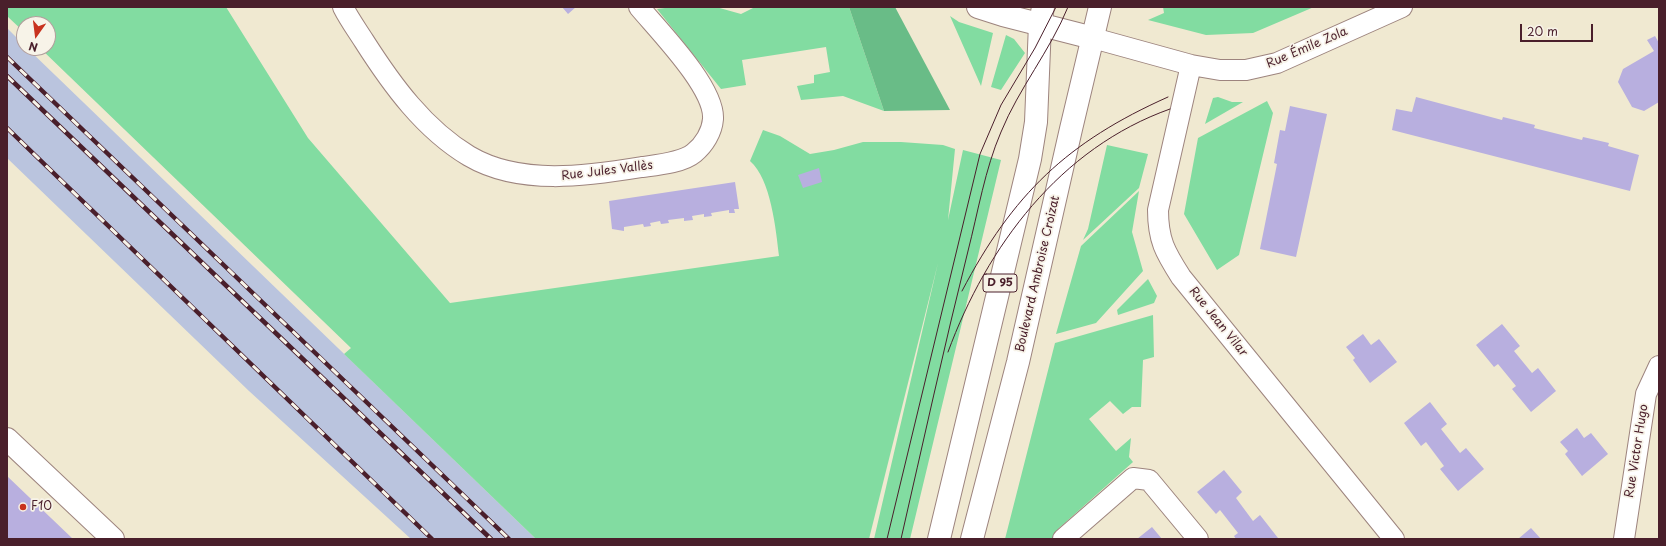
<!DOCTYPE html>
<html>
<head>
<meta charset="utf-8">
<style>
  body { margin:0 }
  #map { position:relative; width:1666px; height:546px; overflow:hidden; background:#f0e9d1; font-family:"Playpen Sans",sans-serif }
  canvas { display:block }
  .frame { position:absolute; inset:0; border:8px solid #4a1f2b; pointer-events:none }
  .north { position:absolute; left:16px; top:16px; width:40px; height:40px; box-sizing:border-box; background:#f7f3e8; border:1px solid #b29e9c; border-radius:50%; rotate:194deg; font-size:11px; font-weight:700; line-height:16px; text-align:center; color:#4a1f2b }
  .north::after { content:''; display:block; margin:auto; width:14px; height:18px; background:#c8321e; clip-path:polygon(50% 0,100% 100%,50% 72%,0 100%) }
  .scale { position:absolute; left:1520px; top:24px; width:73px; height:18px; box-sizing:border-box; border:2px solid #4a1f2b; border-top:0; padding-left:5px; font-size:12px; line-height:14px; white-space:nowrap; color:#4a1f2b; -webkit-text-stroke:3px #f7f3e8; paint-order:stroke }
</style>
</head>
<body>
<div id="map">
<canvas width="1666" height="546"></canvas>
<div class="frame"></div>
<div class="north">N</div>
<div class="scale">20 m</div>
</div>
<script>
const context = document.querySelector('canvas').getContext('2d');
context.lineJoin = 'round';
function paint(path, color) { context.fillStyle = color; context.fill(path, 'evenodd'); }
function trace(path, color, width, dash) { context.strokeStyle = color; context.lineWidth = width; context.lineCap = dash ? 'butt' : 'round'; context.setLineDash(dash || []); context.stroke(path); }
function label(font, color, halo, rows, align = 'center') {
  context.font = font + ' "Playpen Sans",sans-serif'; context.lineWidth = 3.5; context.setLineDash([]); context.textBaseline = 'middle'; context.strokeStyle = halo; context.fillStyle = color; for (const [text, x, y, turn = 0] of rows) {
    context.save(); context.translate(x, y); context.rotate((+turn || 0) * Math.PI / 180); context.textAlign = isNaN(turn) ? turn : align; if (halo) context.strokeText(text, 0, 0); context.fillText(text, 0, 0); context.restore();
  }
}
paint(new Path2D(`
  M 7,28 L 24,45 L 24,48 L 27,48 L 536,539 L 411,539 L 249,391 L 7,158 Z`), '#bac4de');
paint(new Path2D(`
  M 7,7 L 226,7 L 308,138 L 450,303 L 779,256 C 776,230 771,179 750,161 L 763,130 L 780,136 L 810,154 L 834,150 L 863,142 L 901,142 L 943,145 L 955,149 L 948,220 L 963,150 L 1001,160 L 910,539 L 874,539 L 938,263 L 869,539 L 536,539 L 344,354 L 351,348 L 40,48 L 48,48 L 48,24 L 24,24 L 24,32 L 7,16 Z
  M 673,7 L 716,7 L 741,14 L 755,7 L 849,7 L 884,111 L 843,96 L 801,100 L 797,86 L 814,83 L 814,75 L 830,72 L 826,47 L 742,60 L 746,85 L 721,89 L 657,9 Z
  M 1163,7 L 1314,7 L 1253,33 L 1206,35 L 1148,20 L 1164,13 Z
  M 950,16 L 959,22 L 993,33 L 981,86 Z
  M 1006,35 L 1014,39 L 1025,53 L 1001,90 L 991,87 Z
  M 1218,97 L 1232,102 L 1243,102 L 1205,124 L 1213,98 Z
  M 1267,101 L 1273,113 L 1239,255 L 1217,270 L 1184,214 L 1198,138 Z
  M 1107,145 L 1148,154 L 1139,188 L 1083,240 L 1088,229 Z
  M 1139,191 L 1132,232 L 1143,271 L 1096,323 L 1056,334 L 1081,246 Z
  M 1148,279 L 1157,296 L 1154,303 L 1118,315 L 1117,310 Z
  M 1153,315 L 1154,357 L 1143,360 L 1141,407 L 1132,407 L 1123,414 L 1110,401 L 1089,419 L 1116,451 L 1131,438 L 1129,457 L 1133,462 L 1058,529 L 1055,539 L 1005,539 L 1055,343 Z`), '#82dca1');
paint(new Path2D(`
  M 849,7 L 895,7 L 950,110 L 884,111 Z`), '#69bc87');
paint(new Path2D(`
  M 562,7 L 576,7 L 568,14 Z
  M 1655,36 L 1659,43 L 1659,102 L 1644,111 L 1632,107 L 1618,82 L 1623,69 L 1654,51 L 1647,40 Z
  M 1416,97 L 1502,120 L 1503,117 L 1535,125 L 1534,128 L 1582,140 L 1583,137 L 1609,143 L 1608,146 L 1639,155 L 1630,191 L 1392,130 L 1396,109 L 1412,112 Z
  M 1290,106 L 1327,114 L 1296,257 L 1260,249 L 1277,164 L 1274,163 L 1280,130 L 1285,131 Z
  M 819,168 L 822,182 L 803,188 L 798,175 Z
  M 735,182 L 739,209 L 734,209 L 735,213 L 729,213 L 729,210 L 711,213 L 712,216 L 704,217 L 704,214 L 692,216 L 693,220 L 684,221 L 684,218 L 668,220 L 669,223 L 661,224 L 660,221 L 650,223 L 651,226 L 644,227 L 643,224 L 624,227 L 624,231 L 612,229 L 609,201 Z
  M 1502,324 L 1520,346 L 1514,351 L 1532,373 L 1538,368 L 1556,391 L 1531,412 L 1512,389 L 1516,386 L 1498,364 L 1494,367 L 1476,345 Z
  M 1363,334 L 1371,345 L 1379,339 L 1397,362 L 1370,383 L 1353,360 L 1355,358 L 1346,347 Z
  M 1430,402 L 1447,424 L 1441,429 L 1460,453 L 1466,448 L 1484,469 L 1458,491 L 1440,469 L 1444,466 L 1426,442 L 1421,446 L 1404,423 Z
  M 1577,428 L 1584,438 L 1591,433 L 1608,454 L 1582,476 L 1565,454 L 1568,451 L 1560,442 Z
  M 1224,470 L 1242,492 L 1236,498 L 1253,521 L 1260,515 L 1278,538 L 1277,539 L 1236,539 L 1234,536 L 1238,533 L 1220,510 L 1216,514 L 1197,492 Z
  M 7,476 L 73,539 L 7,539 Z
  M 1152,527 L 1162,539 L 1137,539 Z
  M 1531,528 L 1541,539 L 1518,539 Z`), '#b8afdf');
const minor = new Path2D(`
  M 343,7 C 349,19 357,30 364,41 C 392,85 424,129 469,156 C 520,186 587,176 642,167 C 657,165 682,163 694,153 C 704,145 712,132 713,119 C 715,88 660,32 639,7
  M 1093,38 L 1191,65 L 1220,70 L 1246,70 L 1277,63 L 1402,7
  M 1191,65 L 1158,210 C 1158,240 1165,252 1181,277 L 1394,539
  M 1063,539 L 1133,478 L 1149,480 L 1198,539
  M 1624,539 L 1646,394 L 1659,366`);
const tertiary = new Path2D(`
  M 978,7 L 1003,15 L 1093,38
  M 7,439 L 113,539`);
const primary = new Path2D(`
  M 939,539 L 1030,159 L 1036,122 L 1040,24 L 1043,7
  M 972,539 L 1018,362 L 1071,129 L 1100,7`);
trace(minor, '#9d847e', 22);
trace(tertiary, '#9d847e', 24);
trace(primary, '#9d847e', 24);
trace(minor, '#fff', 20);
trace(tertiary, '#fff', 22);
trace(primary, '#fff', 22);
trace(new Path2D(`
  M 962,291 C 1013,194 1067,142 1168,97
  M 948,352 C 987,246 1060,148 1170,109
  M 887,539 L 980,154 L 1001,105 L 1035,48 L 1056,7
  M 901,539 C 923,443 944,347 968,251 C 978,212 985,169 1001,132 C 1019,88 1050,51 1068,7`), '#4a1f2b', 1);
const rail = new Path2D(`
  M 7,57 L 509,539
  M 7,76 L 491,539
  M 7,128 L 432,539`);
trace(rail, '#4a1f2b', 4.5);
trace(rail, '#f7f3e8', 3, [9]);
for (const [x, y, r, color] of [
  [23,507,4,"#c8321e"]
]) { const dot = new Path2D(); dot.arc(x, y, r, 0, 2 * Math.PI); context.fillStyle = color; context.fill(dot); trace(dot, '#f7f3e8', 1.5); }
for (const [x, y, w] of [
  [1000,283,34]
]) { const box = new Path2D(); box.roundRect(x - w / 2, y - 9, w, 18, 3); context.fillStyle = '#f7f3e8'; context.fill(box); trace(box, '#4a1f2b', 1); }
label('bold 11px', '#4a1f2b', null, [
  ["D 95",1000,283]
]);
label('12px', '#4a1f2b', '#f7f3e8', [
  ["Rue Émile Zola",1307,48,-23],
  ["Rue Jules Vallès",607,171,-7],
  ["Boulevard Ambroise Croizat",1038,274,-77],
  ["Rue Jean Vilar",1218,322,51],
  ["Rue Victor Hugo",1637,451,-81]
]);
label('12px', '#4a1f2b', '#f7f3e8', [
  ["F10",31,507]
], 'left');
</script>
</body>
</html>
